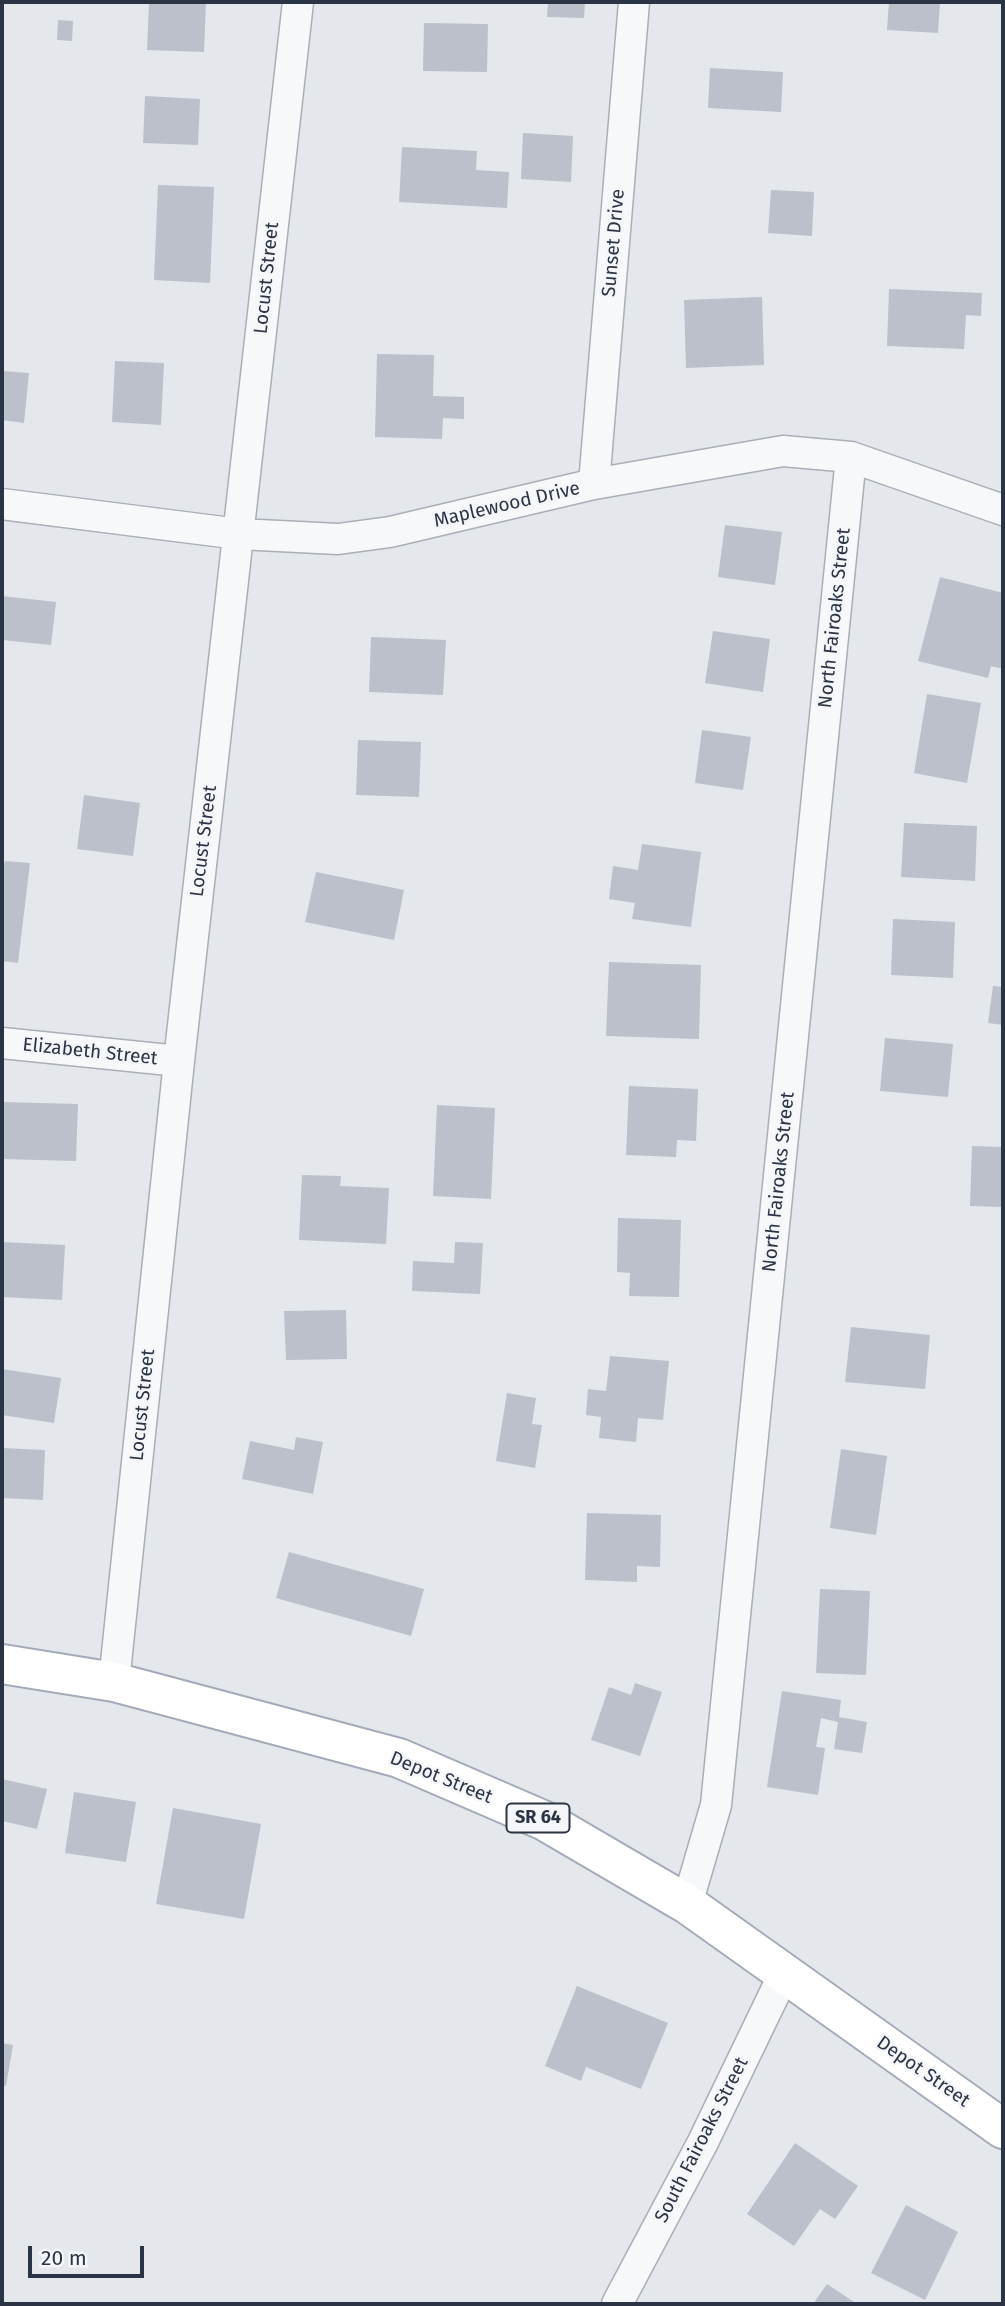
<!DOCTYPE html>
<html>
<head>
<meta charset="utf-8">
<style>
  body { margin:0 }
  #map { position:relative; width:1005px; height:2306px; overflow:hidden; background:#e4e7ec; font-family:"Fira Sans",sans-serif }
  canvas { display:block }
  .frame { position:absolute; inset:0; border:4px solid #2b3445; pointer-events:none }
  .scale { position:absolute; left:28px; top:2246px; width:116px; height:32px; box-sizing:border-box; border:4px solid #2b3445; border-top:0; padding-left:9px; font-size:21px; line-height:24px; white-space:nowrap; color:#2b3445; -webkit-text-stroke:5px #f4f6f9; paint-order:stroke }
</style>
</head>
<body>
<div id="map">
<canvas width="1005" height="2306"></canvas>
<div class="frame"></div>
<div class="scale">20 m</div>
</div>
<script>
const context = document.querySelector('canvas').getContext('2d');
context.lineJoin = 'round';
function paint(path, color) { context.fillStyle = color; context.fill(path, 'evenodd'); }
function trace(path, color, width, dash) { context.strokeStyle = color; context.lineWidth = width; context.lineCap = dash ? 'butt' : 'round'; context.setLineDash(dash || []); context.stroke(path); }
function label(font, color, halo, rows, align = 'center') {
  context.font = font + ' "Fira Sans",sans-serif'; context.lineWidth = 5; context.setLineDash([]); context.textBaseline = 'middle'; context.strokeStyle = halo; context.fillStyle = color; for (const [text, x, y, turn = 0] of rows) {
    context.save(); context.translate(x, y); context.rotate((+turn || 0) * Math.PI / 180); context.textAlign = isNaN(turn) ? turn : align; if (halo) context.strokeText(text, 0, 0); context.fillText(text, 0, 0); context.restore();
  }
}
paint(new Path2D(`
  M 149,2 L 206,2 L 204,52 L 147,50 Z
  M 548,2 L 585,2 L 584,18 L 547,17 Z
  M 889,2 L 940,2 L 938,33 L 887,30 Z
  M 58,20 L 73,21 L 72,41 L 57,40 Z
  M 424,23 L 488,24 L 487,72 L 423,71 Z
  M 710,68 L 783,72 L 781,112 L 708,108 Z
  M 145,96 L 200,99 L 198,145 L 143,143 Z
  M 523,133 L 573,136 L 571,182 L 521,179 Z
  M 402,147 L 477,151 L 476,170 L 509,172 L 507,208 L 399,202 Z
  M 158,185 L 214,187 L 210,283 L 154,280 Z
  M 771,190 L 814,192 L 812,236 L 768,233 Z
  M 889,289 L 982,293 L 981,316 L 966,315 L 964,349 L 887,346 Z
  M 762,297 L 764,365 L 686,368 L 684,300 Z
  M 377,354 L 434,355 L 433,396 L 464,397 L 464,419 L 443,418 L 442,439 L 375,437 Z
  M 115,361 L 164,363 L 161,425 L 112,422 Z
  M 2,371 L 29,373 L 24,423 L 2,420 Z
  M 725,525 L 782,532 L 775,585 L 718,577 Z
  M 940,577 L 1003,593 L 1003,669 L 991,666 L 988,678 L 918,661 Z
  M 2,596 L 56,602 L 51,645 L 2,640 Z
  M 713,631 L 770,639 L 763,692 L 705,683 Z
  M 371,637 L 446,640 L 443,695 L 369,692 Z
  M 927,694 L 981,703 L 967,783 L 914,773 Z
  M 702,730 L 751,737 L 743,790 L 695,783 Z
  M 358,740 L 421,742 L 419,797 L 356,795 Z
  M 84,795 L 140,803 L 133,856 L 77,849 Z
  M 904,823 L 977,826 L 975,881 L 901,877 Z
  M 642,844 L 701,852 L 691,927 L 632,919 L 635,903 L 609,899 L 613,866 L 638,870 Z
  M 5,861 L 30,863 L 18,963 L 2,961 L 2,873 Z
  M 316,872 L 404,890 L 394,940 L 305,922 Z
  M 893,919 L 955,922 L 953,978 L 891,975 Z
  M 609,962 L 701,965 L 699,1039 L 606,1036 Z
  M 993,986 L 1003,987 L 1003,1025 L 988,1023 Z
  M 885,1038 L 953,1044 L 948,1097 L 880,1091 Z
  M 629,1086 L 698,1089 L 696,1141 L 677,1140 L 676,1157 L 626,1155 Z
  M 2,1102 L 78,1104 L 76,1161 L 2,1159 Z
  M 437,1105 L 495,1108 L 491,1199 L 433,1196 Z
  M 972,1146 L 1003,1147 L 1003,1207 L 970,1206 Z
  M 302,1175 L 341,1176 L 340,1186 L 389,1188 L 386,1244 L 299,1240 Z
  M 618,1218 L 681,1220 L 679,1297 L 629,1296 L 630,1273 L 617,1272 Z
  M 2,1242 L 65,1245 L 62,1300 L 2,1297 Z
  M 455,1242 L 483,1243 L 480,1294 L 412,1291 L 413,1261 L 454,1263 Z
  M 346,1310 L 347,1359 L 286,1360 L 284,1311 Z
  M 851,1327 L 930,1335 L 925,1389 L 845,1382 Z
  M 610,1356 L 669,1361 L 663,1420 L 638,1418 L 636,1442 L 599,1438 L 601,1417 L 586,1415 L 588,1389 L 606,1391 Z
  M 2,1369 L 61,1378 L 54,1423 L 2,1415 Z
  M 507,1393 L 536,1398 L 532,1424 L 542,1425 L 535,1468 L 496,1461 Z
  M 296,1437 L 323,1442 L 313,1494 L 242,1479 L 250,1441 L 294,1450 Z
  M 2,1448 L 45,1450 L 43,1500 L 2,1498 Z
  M 841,1449 L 887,1456 L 876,1535 L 830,1528 Z
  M 587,1513 L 661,1515 L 660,1567 L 637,1566 L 637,1582 L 585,1580 Z
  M 289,1552 L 424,1589 L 411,1636 L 276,1598 Z
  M 820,1589 L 870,1591 L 866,1675 L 816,1673 Z
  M 635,1683 L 662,1692 L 640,1756 L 591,1740 L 609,1687 L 631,1695 Z
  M 782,1691 L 841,1700 L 839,1717 L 867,1722 L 862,1753 L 834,1749 L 838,1722 L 821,1718 L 816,1747 L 825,1748 L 818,1795 L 767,1787 Z
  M 2,1779 L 47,1789 L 37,1829 L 2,1821 Z
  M 74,1792 L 136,1802 L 126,1862 L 65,1853 Z
  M 173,1808 L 261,1824 L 244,1919 L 156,1904 Z
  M 577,1986 L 668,2023 L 641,2089 L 586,2067 L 581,2081 L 545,2066 Z
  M 2,2043 L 13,2045 L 6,2086 L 2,2085 Z
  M 795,2143 L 858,2186 L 835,2219 L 820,2209 L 794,2246 L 747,2214 Z
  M 906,2205 L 958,2232 L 925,2300 L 871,2273 Z
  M 827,2284 L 857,2304 L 813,2304 Z`), '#bbc0ca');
const street = new Path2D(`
  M 594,484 L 634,2
  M 2,504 L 239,534 L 338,539 L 390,532 L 594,484 L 783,451 L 851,457 L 1003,510
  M 2,1043 L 179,1061
  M 114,1682 L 179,1061 L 298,2
  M 687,1904 L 716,1805 L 851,457
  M 617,2304 L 703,2142 L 784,1974`);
const primary = new Path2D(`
  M 2,1664 L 114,1682 L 399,1758 L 545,1821 L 687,1904 L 1003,2129`);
trace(street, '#a9aeb7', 33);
trace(primary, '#a3abb8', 42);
trace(street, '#f7f8fa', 30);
trace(primary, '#fff', 38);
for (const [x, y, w] of [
  [538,1818,63]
]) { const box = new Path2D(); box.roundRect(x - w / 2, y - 14.5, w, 29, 5); context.fillStyle = '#f4f6f9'; context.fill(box); trace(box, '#2b3445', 2); }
label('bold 18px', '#2b3445', null, [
  ["SR 64",538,1818]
]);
label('19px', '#2b3445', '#f4f6f9', [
  ["Sunset Drive",614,243,-85],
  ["Locust Street",267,278,-84],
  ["Maplewood Drive",507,505,-13],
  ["North Fairoaks Street",835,618,-84],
  ["Locust Street",204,841,-83],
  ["Elizabeth Street",90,1052,6],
  ["North Fairoaks Street",779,1182,-84],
  ["Locust Street",143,1405,-84],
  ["Depot Street",441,1778,22],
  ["Depot Street",923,2072,35],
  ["South Fairoaks Street",702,2140,-63]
]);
</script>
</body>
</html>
